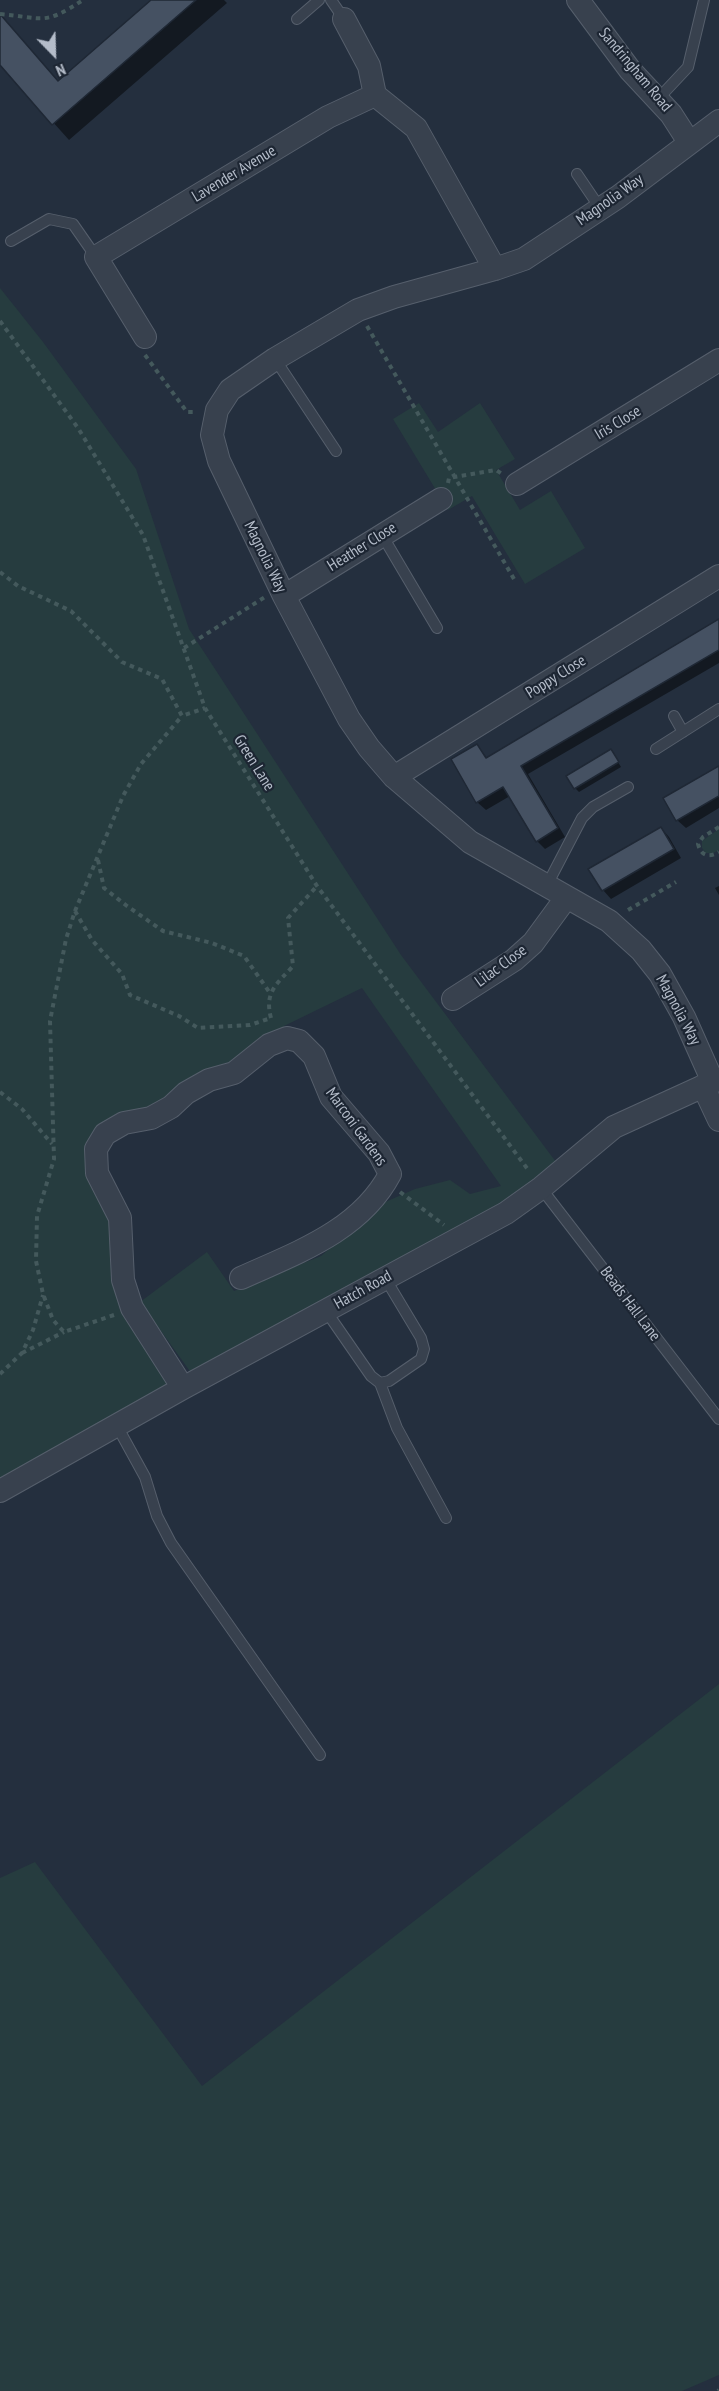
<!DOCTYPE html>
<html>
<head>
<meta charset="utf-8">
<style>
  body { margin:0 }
  #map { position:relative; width:719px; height:2391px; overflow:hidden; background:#242f3e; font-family:"PT Sans Narrow",sans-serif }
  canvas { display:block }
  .north { position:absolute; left:24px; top:24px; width:60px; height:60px; -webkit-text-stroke:4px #1d2633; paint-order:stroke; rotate:157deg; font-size:16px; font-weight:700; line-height:24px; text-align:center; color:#b4bcc9 }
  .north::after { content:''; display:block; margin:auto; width:21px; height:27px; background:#b4bcc9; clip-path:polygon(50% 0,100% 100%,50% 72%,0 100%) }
</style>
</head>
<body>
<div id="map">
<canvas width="719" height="2391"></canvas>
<div class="north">N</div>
</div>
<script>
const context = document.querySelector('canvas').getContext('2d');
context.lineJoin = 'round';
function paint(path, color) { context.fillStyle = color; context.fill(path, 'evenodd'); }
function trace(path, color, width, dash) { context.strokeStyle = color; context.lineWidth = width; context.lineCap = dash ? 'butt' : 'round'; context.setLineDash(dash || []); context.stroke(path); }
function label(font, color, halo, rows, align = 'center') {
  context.font = font + ' "PT Sans Narrow",sans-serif'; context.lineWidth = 4.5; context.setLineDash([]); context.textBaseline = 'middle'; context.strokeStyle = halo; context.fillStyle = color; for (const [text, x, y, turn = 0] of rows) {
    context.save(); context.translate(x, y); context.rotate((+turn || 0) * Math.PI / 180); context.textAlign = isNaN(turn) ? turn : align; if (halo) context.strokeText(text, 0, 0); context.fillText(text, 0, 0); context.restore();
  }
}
paint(new Path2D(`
  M 0,288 L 43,342 L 136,469 L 189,629 L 401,955 L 562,1170 L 197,1381 L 140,1302 L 207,1252 L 234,1291 L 321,1256 L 383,1203 L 415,1189 L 450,1180 L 470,1194 L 501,1186 L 362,988 L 284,1026 L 285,1039 L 96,1149 L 120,1218 L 123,1280 L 183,1388 L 0,1491 Z
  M 419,403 L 438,432 L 480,403 L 515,459 L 496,470 L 520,510 L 551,491 L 585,548 L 525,584 L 472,496 L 448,510 L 393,419 Z
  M 719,829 L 719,850 L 713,853 L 706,853 L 702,848 L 702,841 Z
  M 719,1684 L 719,2375 L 682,2391 L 0,2391 L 0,1878 L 35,1862 L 202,2086 Z`), '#263c3f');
paint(new Path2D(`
  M 153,0 L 224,0 L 227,3 L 69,140 L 0,63 L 0,30 L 7,24 L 59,82 Z
  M 719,625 L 719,663 L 528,774 L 565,837 L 545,849 L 537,841 L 510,796 L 486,810 L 477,802 L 477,746 L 488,759 Z
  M 614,755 L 621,767 L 579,792 L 575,788 L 568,776 Z
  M 719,767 L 719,808 L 686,828 L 677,820 Z
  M 661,828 L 669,837 L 681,858 L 611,899 L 603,890 Z
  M 719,886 L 719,895 L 715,888 Z`), '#0007');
const building = new Path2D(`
  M 151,0 L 196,0 L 52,125 L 0,65 L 0,14 L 58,81 Z
  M 719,619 L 719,650 L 521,766 L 558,828 L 536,842 L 503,787 L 476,803 L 451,759 L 477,744 L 486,758 Z
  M 611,749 L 619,762 L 574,789 L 566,776 Z
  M 719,766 L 719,796 L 676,821 L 663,798 Z
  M 661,827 L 674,849 L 602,891 L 588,869 Z`);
paint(building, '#455162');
trace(building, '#1f2835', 1.5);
const service = new Path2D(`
  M 331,0 L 344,19
  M 297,19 L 319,0
  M 657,100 L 688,67 L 704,0
  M 577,174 L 600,208
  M 11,241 L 49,219 L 73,224 L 96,257
  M 275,359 L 336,451
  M 382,535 L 437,628
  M 674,716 L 683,732
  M 656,749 L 719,709
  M 546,887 L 582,818 L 593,807 L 628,787
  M 541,1188 L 719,1419
  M 326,1311 L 371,1376 L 380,1383 L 389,1381 L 421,1359 L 424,1349 L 421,1338 L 385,1278
  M 380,1383 L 397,1428 L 446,1518
  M 117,1426 L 145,1477 L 157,1516 L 171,1543 L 320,1755`);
const minor = new Path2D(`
  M 578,0 L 630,70 L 671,114 L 689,142
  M 344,19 L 369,66 L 375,95
  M 145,337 L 96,257 L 328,117 L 375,95 L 416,128 L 495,269
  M 517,484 L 719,360
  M 284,596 L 441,499
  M 394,777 L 719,576
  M 453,999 L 514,960 L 533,943 L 566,898
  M 713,1082 L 684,1017 L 660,974 L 641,950 L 609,921 L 470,842 L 394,777 L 369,748 L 349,719 L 284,596 L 219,461 L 212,435 L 217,410 L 230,390 L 275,359 L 358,310 L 394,297 L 495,269 L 524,259 L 618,197 L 719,121
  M 703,1086 L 719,1120
  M 183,1388 L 132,1308 L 123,1280 L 120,1218 L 97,1173 L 96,1149 L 105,1134 L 124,1123 L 151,1118 L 171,1107 L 186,1093 L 209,1080 L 234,1073 L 269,1045 L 287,1038 L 299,1041 L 314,1056 L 331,1097 L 379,1153 L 390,1174 C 360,1231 296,1253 241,1278
  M 0,1491 L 183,1388 L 506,1213 L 541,1188 L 614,1127 L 719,1079`);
trace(service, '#565f6c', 12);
trace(minor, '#565f6c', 24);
trace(new Path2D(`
  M 0,14 C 45,18 43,26 83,0
  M 0,321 L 78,428 L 143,535 L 205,708 L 317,886 L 529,1171
  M 367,326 L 514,579
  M 145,355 L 187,412 L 196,412
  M 448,483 L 449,478 L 496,470 L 502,474
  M 0,572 L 18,586 L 71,611 L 122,662 L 162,679 L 182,716 L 205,708
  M 184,648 L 265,597
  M 719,827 L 703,837 L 698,844 C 701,856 709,858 719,852
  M 98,860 L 104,888 L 127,906 L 163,931 L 212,943 L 244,956 L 270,993
  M 628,910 L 676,882
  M 75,911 L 92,940 L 122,974 L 130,995 L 179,1016 L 198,1028 L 250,1025 L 271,1018
  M 271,1018 C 264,992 277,984 293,966 L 288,918 L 317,886
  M 0,1092 L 22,1109 L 52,1144
  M 400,1192 L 444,1225
  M 114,1315 L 64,1332 L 53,1320 L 43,1294 L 36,1261 L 37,1216 L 54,1159 L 50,1021 L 66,939 L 75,911 L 123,796 L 141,764 L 182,716
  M 22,1353 L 64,1332
  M 0,1374 L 22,1353 L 33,1330 L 43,1295
  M 718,2391 L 719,2390`), '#44595c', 4, [4.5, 4.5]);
trace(service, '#38414e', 10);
trace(minor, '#38414e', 22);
label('16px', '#b4bcc9', '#1d2633', [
  ["Sandringham Road",635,70,50],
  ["Lavender Avenue",234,174,-31],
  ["Magnolia Way",610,200,-35],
  ["Iris Close",618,423,-31],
  ["Heather Close",362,547,-32],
  ["Magnolia Way",265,557,64],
  ["Poppy Close",556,677,-32],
  ["Green Lane",254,763,58],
  ["Lilac Close",501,966,-36],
  ["Magnolia Way",678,1010,62],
  ["Marconi Gardens",356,1127,54],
  ["Hatch Road",363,1290,-29],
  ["Beads Hall Lane",630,1304,53]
]);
</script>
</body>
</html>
